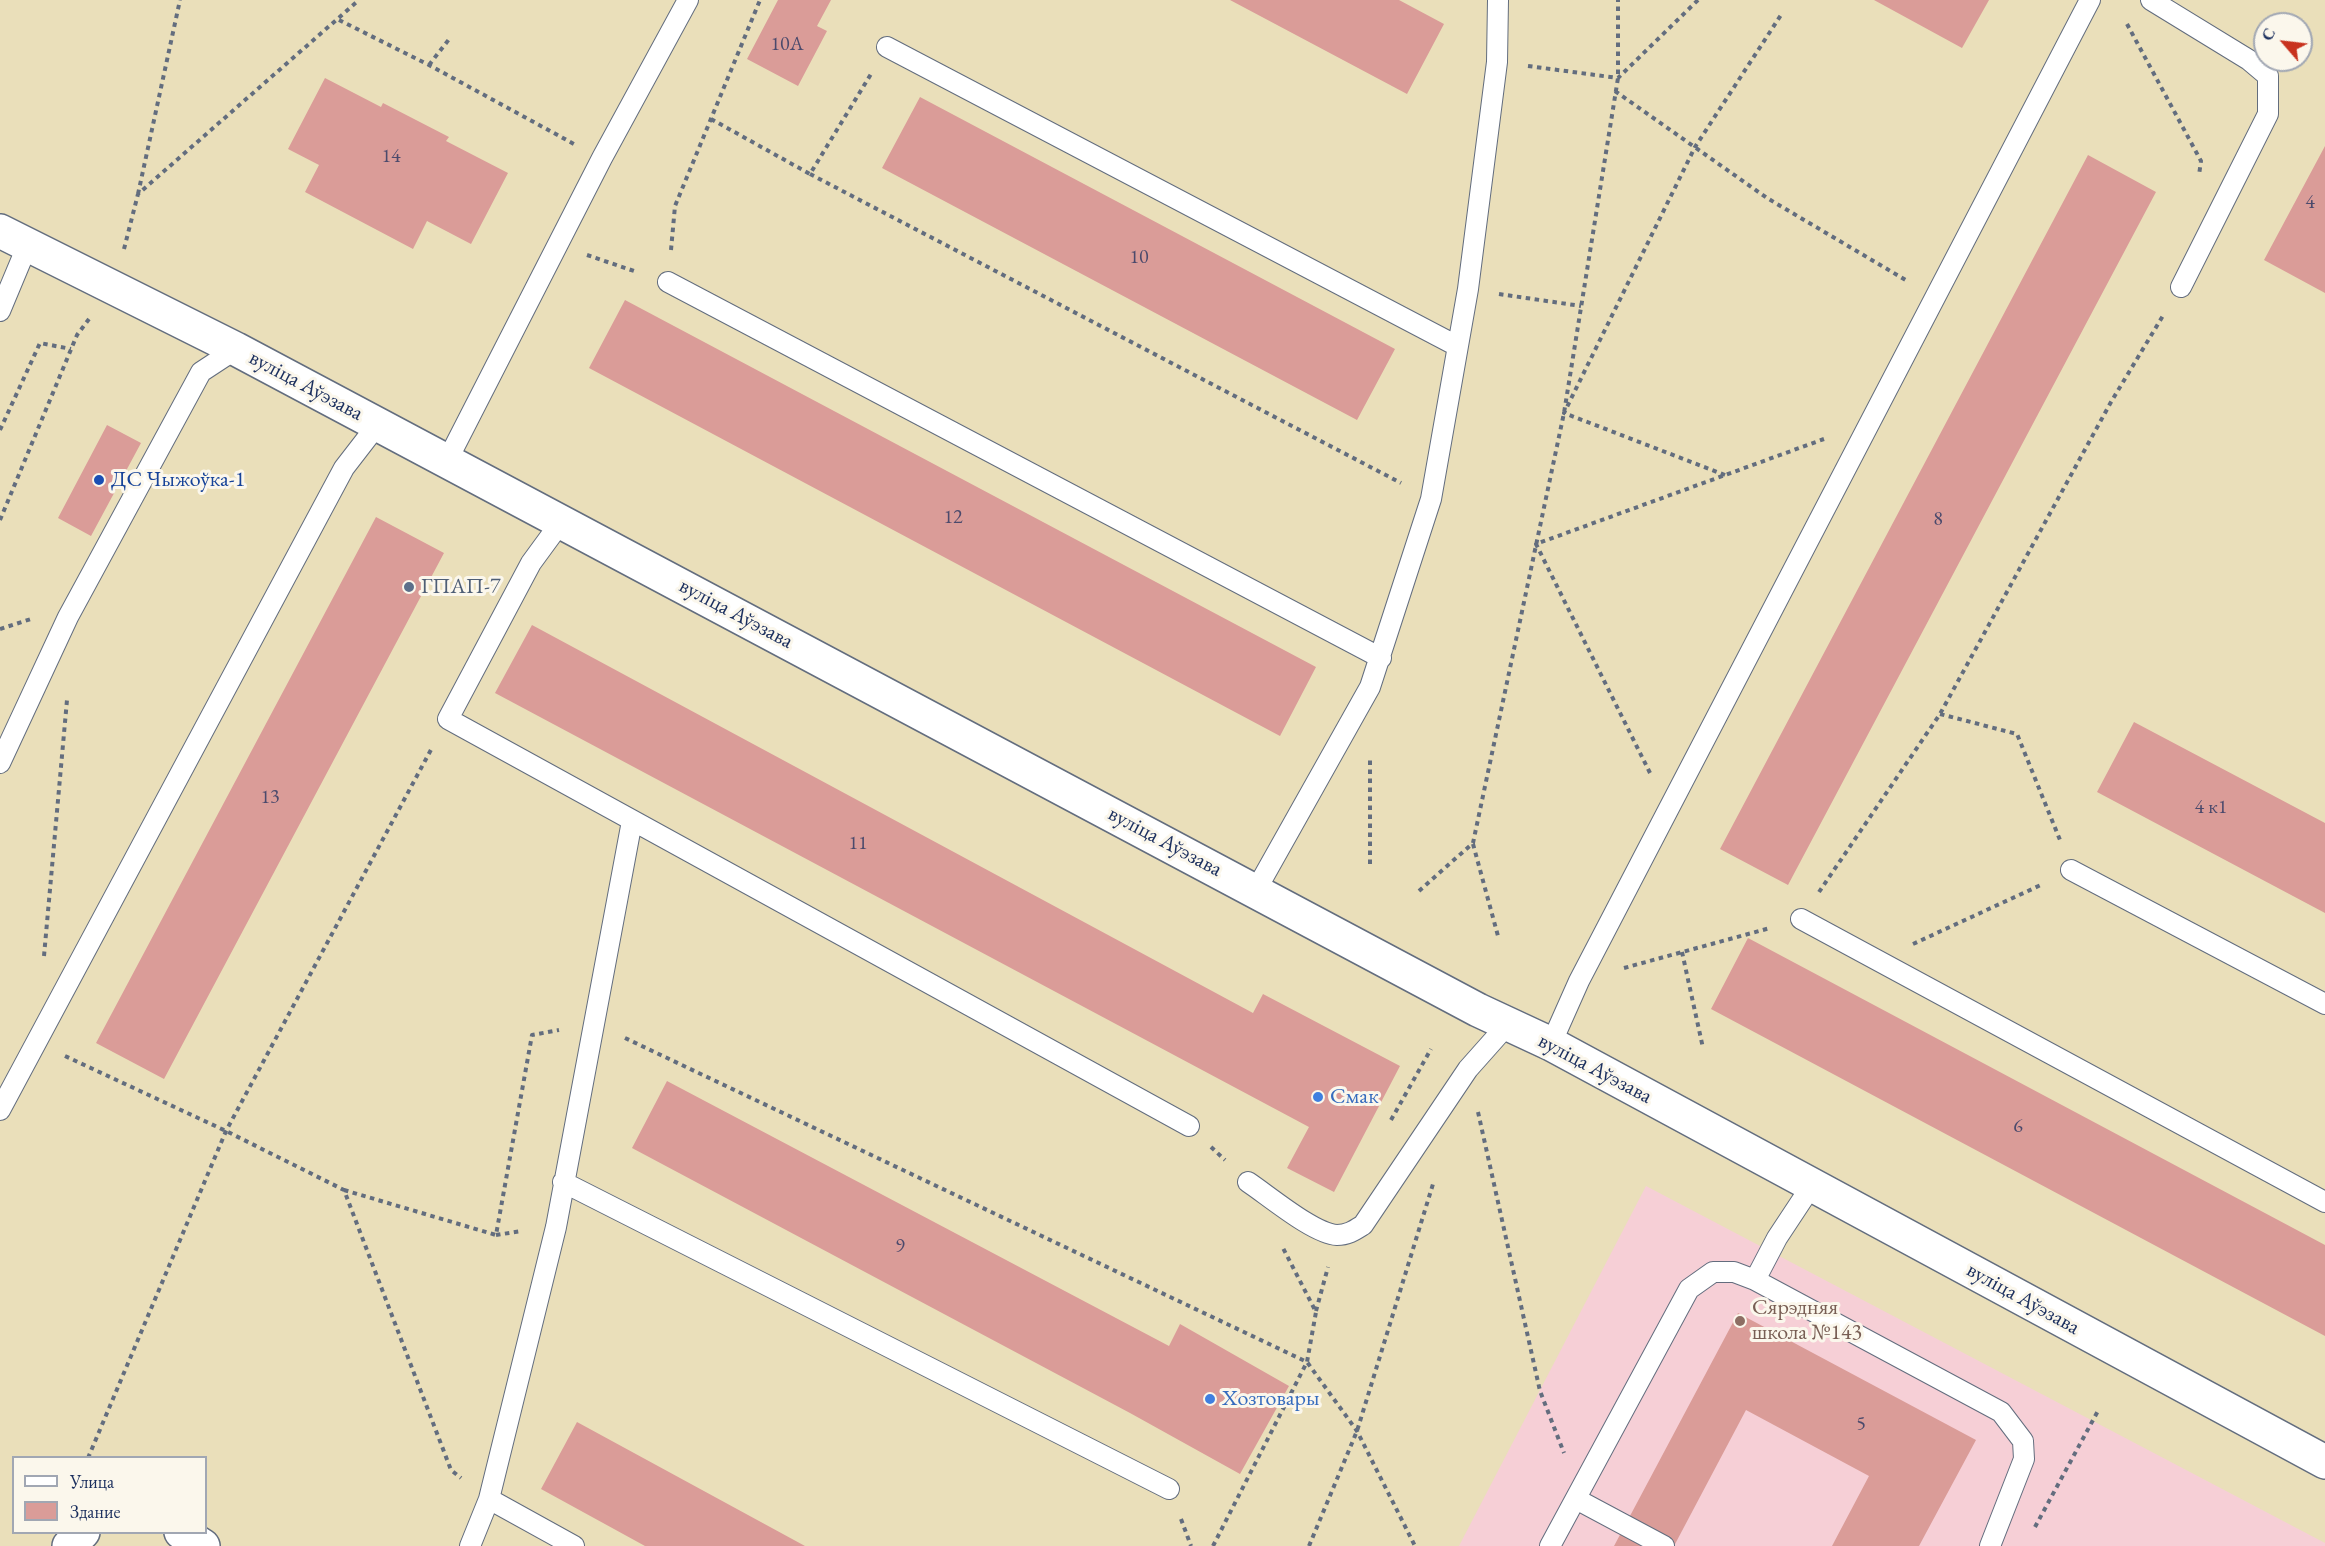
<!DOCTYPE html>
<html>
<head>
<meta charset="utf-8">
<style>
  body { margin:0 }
  #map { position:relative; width:2325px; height:1546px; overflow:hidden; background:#eadfba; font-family:"EB Garamond",serif }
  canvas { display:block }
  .legend { position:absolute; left:12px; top:1456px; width:195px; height:78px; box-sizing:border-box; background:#fbf7ec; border:2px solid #a1a7b3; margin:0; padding:8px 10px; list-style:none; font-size:18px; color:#1b2f5e }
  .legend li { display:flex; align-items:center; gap:12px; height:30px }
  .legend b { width:30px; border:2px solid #a1a7b3 }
  .north { position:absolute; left:2253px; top:12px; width:60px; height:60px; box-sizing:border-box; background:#fbf7ec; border:2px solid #a1a7b3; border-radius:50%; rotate:298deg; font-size:16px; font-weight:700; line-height:24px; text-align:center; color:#1b2f5e }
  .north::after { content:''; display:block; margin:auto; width:21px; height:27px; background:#c8321e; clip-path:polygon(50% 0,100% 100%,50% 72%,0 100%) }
</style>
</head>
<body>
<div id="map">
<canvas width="2325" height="1546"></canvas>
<ul class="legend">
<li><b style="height:8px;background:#fff"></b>Улица</li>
<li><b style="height:16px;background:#da9c98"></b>Здание</li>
</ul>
<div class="north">С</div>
</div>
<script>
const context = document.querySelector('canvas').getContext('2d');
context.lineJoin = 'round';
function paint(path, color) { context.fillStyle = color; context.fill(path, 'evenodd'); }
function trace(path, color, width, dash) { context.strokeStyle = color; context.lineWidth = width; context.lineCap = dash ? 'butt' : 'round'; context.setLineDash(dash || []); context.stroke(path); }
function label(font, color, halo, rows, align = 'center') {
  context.font = font + ' "EB Garamond",serif'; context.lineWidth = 6; context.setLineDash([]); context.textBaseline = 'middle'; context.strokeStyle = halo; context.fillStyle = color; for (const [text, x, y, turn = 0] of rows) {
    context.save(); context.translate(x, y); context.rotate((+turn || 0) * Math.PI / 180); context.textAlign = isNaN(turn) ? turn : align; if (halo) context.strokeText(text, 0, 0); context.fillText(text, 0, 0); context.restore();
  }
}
paint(new Path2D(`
  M 1646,1186 L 2325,1543 L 2325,1546 L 1459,1546 Z`), '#f6cfd6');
paint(new Path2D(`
  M 778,0 L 831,0 L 817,26 L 827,31 L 798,86 L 747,59 Z
  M 1230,0 L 1399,0 L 1444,24 L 1407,94 Z
  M 1874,0 L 1989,0 L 1962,48 Z
  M 325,78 L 381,107 L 383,103 L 449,137 L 446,141 L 508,173 L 471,244 L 427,221 L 413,249 L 305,192 L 319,165 L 288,149 Z
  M 920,97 L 1395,349 L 1357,420 L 882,168 Z
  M 2325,146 L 2325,293 L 2264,260 Z
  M 2088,155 L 2156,192 L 1788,885 L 1720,849 Z
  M 625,300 L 1316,667 L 1280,736 L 589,368 Z
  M 107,425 L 141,443 L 91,536 L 58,518 Z
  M 376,517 L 444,553 L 164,1079 L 96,1043 Z
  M 532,625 L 1253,1013 L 1263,994 L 1400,1066 L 1334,1192 L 1287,1168 L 1309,1127 L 495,693 Z
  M 2134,722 L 2325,823 L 2325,913 L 2097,792 Z
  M 1748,938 L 2325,1245 L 2325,1336 L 1711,1009 Z
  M 667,1081 L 1169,1346 L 1180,1324 L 1289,1386 L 1240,1474 L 1130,1413 L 632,1148 Z
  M 1738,1313 L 1976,1440 L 1919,1546 L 1832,1546 L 1869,1476 L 1746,1410 L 1674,1546 L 1614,1546 Z
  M 577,1422 L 805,1546 L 645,1546 L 541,1489 Z`), '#da9c98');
const service = new Path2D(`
  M 2151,0 L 2249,60 L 2268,76 L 2268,114 L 2181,287
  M 887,47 L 1457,346
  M 668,282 L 1381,658
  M 0,311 L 28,244
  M 447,461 L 602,158 L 688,0
  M 561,522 L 531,563 L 448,719 L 1189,1126
  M 0,763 L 68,617 L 201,372 L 236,349
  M 2071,870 L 2325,1004
  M 1256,890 L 1370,687 L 1431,499 L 1468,289 L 1497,62 L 1498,0
  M 1801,919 L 2325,1202
  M 1551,1044 L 1579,981 L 2090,0
  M 0,1110 L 344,468 L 378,424
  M 563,1182 L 1169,1489
  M 1248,1182 C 1269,1196 1314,1234 1337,1235 C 1348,1235 1355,1230 1363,1225 L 1468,1069 L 1508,1024
  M 1755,1280 L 1777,1238 L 1812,1185
  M 489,1499 L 574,1546
  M 1576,1499 L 1664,1546
  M 470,1546 L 489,1499 L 556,1227 L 632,821
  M 1550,1546 L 1689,1289 L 1713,1272 L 1734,1272 L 1755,1280 L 2001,1412 L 2023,1441 L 2024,1459 L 1990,1546`);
const minor = new Path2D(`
  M 181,1532 L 203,1546
  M 69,1546 L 83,1532`);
const tertiary = new Path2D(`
  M 0,231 L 236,349 L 1478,1010 L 1551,1044 L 2325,1462`);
trace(service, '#636d7e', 22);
trace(minor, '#636d7e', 36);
trace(tertiary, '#636d7e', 36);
trace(new Path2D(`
  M 339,20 L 429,65 L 574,144
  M 2127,24 L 2201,161 L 2199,175
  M 429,65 L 450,38
  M 1528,66 L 1618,78 L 1698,0
  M 1615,91 L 1767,198 L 1909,282
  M 711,119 L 810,174 L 871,74
  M 810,174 L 1401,483
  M 138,194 L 180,0
  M 124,249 L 138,194 L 359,0
  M 671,250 L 675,206 L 760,0
  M 587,255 L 637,272
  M 1499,294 L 1581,306
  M 0,430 L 40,343 L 71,349
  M 1725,475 L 1564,413 L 1695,147 L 1781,15
  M 0,520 L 77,335 L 89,319
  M 0,629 L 31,619
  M 1940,714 L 2017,734 L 2060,840
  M 1650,773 L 1536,544 L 1824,439
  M 1473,844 L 1498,936
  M 1370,864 L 1370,757
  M 1419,891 L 1473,843 L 1564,413 L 1618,78 L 1618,0
  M 1819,892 L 1940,714 L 2111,402 L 2164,314
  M 1913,944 L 2043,884
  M 1682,952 L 1703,1048
  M 44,956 L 67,700
  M 1624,968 L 1770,928
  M 625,1038 L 1307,1362 L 1357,1431 L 1415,1546
  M 65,1056 L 226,1131 L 344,1190 L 451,1470 L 461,1478
  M 1478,1112 L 1540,1391 L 1564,1453
  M 1391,1120 L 1431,1049
  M 1211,1147 L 1225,1160
  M 344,1190 L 496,1235 L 532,1035 L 559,1030
  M 496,1235 L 522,1231
  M 1316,1311 L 1328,1267
  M 88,1458 L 226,1131 L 433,746
  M 1181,1519 L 1191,1546
  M 2035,1527 L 2099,1409
  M 1213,1546 L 1307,1362 L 1316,1312 L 1283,1248
  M 1309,1546 L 1357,1431 L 1433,1184`), '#636d7e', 4, [4.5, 4.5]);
trace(service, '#fff', 20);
trace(minor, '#fff', 33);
trace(tertiary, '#fff', 33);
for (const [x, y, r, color] of [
  [99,480,6,"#1a4fb4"],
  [409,587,6,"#5c6f8a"],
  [1318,1097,6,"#3f7fe0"],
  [1740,1321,6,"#8d6e63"],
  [1210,1399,6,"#3f7fe0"]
]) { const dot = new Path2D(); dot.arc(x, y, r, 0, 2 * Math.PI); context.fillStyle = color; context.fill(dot); trace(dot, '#fbf7ec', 2); }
label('20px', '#4b4a6c', null, [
  ["10А",787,45],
  ["14",391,157],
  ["4",2310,203],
  ["10",1139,258],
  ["12",953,518],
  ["8",1938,520],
  ["13",270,798],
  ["4 к1",2211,808],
  ["11",858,844],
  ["6",2018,1127],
  ["9",900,1247],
  ["5",1861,1425]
]);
label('22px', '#1b2f5e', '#fbf7ec', [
  ["вуліца Аўэзава",306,386,28],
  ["вуліца Аўэзава",736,614,28],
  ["вуліца Аўэзава",1165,842,28],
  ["вуліца Аўэзава",1595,1069,28],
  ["вуліца Аўэзава",2023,1299,29]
]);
label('22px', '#164399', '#fbf7ec', [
  ["ДС Чыжоўка-1",111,480]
], 'left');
label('22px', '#4e5e75', '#fbf7ec', [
  ["ГПАП-7",421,587]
], 'left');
label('22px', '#366cbe', '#fbf7ec', [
  ["Смак",1330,1097],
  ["Хозтовары",1222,1399]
], 'left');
label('22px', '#785e54', '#fbf7ec', [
  ["Сярэдняя",1752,1308],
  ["школа №143",1752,1333]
], 'left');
</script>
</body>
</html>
